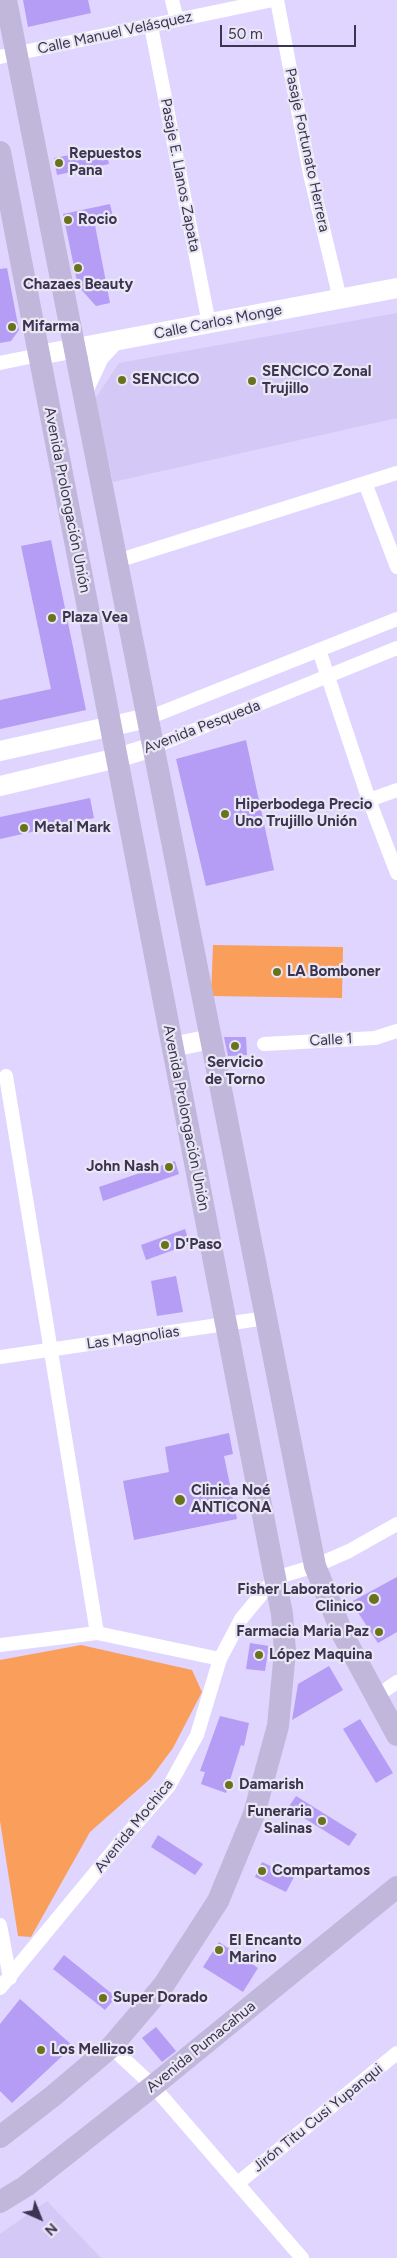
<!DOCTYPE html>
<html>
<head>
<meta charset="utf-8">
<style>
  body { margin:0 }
  #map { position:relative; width:397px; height:2258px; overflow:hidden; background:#dfd5ff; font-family:Figtree,sans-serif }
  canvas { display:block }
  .north { position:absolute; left:15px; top:2193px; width:50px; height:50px; -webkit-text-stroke:4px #eae7f5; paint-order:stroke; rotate:136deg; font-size:14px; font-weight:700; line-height:20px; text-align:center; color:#3c3450 }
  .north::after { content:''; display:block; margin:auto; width:18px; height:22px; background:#3c3450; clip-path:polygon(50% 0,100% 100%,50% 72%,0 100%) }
  .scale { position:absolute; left:220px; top:25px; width:136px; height:22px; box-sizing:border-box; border:2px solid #3c3450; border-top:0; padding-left:6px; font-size:15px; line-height:18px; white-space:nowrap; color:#3c3450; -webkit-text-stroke:4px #eae7f5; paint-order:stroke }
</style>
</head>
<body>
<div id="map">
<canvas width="397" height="2258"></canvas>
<div class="north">N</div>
<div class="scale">50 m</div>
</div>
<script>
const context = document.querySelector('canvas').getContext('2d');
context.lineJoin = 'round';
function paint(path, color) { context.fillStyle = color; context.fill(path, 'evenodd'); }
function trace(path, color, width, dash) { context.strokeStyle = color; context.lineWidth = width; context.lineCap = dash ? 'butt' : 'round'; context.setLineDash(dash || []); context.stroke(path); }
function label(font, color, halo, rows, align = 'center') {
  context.font = font + ' Figtree,sans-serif'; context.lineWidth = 4.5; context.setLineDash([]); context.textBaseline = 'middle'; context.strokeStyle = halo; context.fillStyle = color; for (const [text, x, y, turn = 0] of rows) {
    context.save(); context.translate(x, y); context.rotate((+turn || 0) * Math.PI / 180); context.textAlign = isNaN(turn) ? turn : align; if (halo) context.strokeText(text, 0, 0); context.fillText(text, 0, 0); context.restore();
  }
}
paint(new Path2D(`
  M 397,313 L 397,418 L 113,482 L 95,399 L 119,363 Z
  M 47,2201 L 101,2258 L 0,2258 L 0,2234 Z`), '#d3c8f6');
paint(new Path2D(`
  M 213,945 L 343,947 L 342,998 L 211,996 Z
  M 81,1645 L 192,1670 L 202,1692 L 173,1748 L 150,1779 L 90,1832 L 31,1937 L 18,1936 L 0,1821 L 0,1660 Z`), '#f99f5b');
paint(new Path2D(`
  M 23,0 L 88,0 L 91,13 L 28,27 Z
  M 106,148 L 109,164 L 57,175 L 54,158 Z
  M 110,204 L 114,221 L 95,225 L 110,303 L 96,306 L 78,286 L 63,214 Z
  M 7,268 L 19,330 L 11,341 L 0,343 L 0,269 Z
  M 51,540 L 86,710 L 0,729 L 0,700 L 51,689 L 21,546 Z
  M 246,740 L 274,870 L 206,886 L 176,759 Z
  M 90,798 L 94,818 L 0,839 L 0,817 Z
  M 224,1037 L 246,1037 L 247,1055 L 228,1056 Z
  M 175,1161 L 179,1174 L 103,1201 L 99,1187 Z
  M 185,1229 L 190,1244 L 146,1260 L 141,1245 Z
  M 176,1276 L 183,1312 L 157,1316 L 151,1281 Z
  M 229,1433 L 233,1454 L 224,1456 L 237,1519 L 134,1540 L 123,1481 L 169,1472 L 165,1447 Z
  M 397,1577 L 397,1632 L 378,1643 L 351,1602 Z
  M 250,1643 L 269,1646 L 265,1671 L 246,1669 Z
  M 329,1666 L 343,1690 L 292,1720 L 298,1684 Z
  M 220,1716 L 249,1723 L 244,1746 L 241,1745 L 226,1793 L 201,1784 L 205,1772 L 200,1771 Z
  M 360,1719 L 393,1773 L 376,1783 L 343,1729 Z
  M 296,1796 L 357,1834 L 349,1846 L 288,1808 Z
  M 158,1835 L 203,1864 L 195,1875 L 151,1847 Z
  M 262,1862 L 294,1877 L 286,1892 L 255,1877 Z
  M 219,1942 L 258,1968 L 243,1992 L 203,1967 Z
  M 64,1955 L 116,1997 L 105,2010 L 53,1969 Z
  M 20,1999 L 73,2046 L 12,2103 L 0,2091 L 0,2024 Z
  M 156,2027 L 176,2051 L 162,2062 L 142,2038 Z`), '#b59cf5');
trace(new Path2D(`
  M 172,0 L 177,20
  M 277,0 L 310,174 L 340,299
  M 151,26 L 209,324
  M 0,57 L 273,0
  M 0,363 L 39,355
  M 365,483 L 397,567
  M 117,561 L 397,473
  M 319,650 L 369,800 L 397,873
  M 148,718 L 397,619
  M 153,747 L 397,648
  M 369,800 L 397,790
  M 264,1044 L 375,1038 L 397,1031
  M 6,1076 L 97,1633
  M 0,1357 L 266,1318
  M 0,1645 L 97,1633 L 220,1659
  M 375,1697 L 397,1682
  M 0,1925 L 10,1978
  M 0,1988 L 123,1839 L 169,1786 L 197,1735 L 220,1659 L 241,1619 L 275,1578 L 315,1566 L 349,1551 L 397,1524
  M 111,2047 L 153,2086 L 302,2258
  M 238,2183 L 397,2053`), '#fff', 14);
trace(new Path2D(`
  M 39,355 L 397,288
  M 83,391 L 99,357 L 112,343
  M 0,751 L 148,718
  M 0,786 L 117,758 L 153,747
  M 172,1047 L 211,1039`), '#fff', 20);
trace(new Path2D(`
  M 6,0 L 315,1566 L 343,1635 L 397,1735
  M 0,152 L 282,1614 L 285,1651 L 278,1726 L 254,1814 L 218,1901 L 163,1986 L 111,2047 L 53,2096 L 0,2137
  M 0,2202 L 26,2186 L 153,2086 L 397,1887`), '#c0b7da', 22);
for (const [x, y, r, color] of [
  [59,163,5,"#69731d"],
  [68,220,5,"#69731d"],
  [78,268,5,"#69731d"],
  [12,327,5,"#69731d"],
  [122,380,5,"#69731d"],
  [252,381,5,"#69731d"],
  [52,618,5,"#69731d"],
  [225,814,5,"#69731d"],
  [24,828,5,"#69731d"],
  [277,972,5,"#69731d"],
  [235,1046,5,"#69731d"],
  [169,1167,5,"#69731d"],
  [165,1245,5,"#69731d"],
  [180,1500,6,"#69731d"],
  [374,1599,6,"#69731d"],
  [379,1632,5,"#69731d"],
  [259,1655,5,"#69731d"],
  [229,1785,5,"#69731d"],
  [322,1821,5,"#69731d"],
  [262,1871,5,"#69731d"],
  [219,1950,5,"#69731d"],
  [103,1998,5,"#69731d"],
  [41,2050,5,"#69731d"]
]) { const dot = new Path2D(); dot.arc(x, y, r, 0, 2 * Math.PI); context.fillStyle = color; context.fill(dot); trace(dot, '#eae7f5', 2); }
label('15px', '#3c3450', '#eae7f5', [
  ["Calle Manuel Velásquez",115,33,-12],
  ["Pasaje Fortunato Herrera",307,150,78],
  ["Pasaje E. Llanos Zapata",180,175,79],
  ["Calle Carlos Monge",218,322,-11],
  ["Avenida Prolongación Unión",67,500,79],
  ["Avenida Pesqueda",202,727,-21],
  ["Calle 1",331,1040,-3],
  ["Avenida Prolongación Unión",186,1118,79],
  ["Las Magnolias",133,1338,-8],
  ["Avenida Mochica",134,1826,-51],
  ["Avenida Pumacahua",201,2047,-39],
  ["Jirón Titu Cusi Yupanqui",318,2118,-39]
]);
label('bold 15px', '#3c3450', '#eae7f5', [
  ["Repuestos",69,154],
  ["Pana",69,171],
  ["Rocio",78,220],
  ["Chazaes Beauty",78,285,"center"],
  ["Mifarma",22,327],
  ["SENCICO Zonal",262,372],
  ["Trujillo",262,389],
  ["SENCICO",132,380],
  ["Plaza Vea",62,618],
  ["Hiperbodega Precio",235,805],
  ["Uno Trujillo Unión",235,822],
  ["Metal Mark",34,828],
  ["LA Bomboner",287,972],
  ["Servicio",235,1063,"center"],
  ["de Torno",235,1080,"center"],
  ["John Nash",159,1167,"right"],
  ["D'Paso",175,1245],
  ["Clinica Noé",191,1491],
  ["ANTICONA",191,1508],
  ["Fisher Laboratorio",363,1590,"right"],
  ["Clinico",363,1607,"right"],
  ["Farmacia Maria Paz",369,1632,"right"],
  ["López Maquina",269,1655],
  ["Damarish",239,1785],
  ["Funeraria",312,1812,"right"],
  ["Salinas",312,1829,"right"],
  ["Compartamos",272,1871],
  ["El Encanto",229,1941],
  ["Marino",229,1958],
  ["Super Dorado",113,1998],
  ["Los Mellizos",51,2050]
], 'left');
</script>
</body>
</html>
